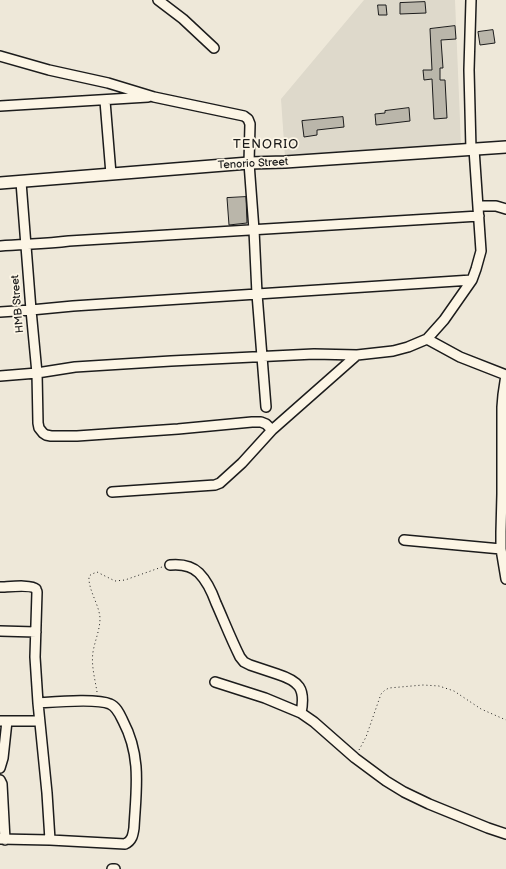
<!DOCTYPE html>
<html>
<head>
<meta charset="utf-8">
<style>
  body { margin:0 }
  canvas { display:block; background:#eee8d9 }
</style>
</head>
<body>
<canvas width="506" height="869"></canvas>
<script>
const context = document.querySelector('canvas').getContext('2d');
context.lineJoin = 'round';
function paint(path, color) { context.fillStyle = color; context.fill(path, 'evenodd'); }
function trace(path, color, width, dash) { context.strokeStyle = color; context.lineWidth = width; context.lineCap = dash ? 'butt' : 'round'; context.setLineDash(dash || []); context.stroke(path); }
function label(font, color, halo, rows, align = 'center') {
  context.font = font + ' "Balsamiq Sans",sans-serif'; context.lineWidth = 3.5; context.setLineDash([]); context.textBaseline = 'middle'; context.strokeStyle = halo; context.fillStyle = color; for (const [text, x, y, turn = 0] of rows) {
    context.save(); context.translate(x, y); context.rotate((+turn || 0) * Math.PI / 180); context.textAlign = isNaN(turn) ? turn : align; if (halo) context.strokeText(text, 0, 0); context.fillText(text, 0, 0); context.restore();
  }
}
paint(new Path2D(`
  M 364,0 L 455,0 L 461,145 L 285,157 L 281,99 Z`), '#ded9cb');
const building = new Path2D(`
  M 425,2 L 426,13 L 400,14 L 400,3 Z
  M 378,5 L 386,5 L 387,15 L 379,15 Z
  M 455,26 L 456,39 L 441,40 L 443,68 L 440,68 L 440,80 L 445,80 L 447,118 L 434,119 L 432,79 L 424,80 L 423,70 L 432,70 L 430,29 Z
  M 493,30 L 495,43 L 480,45 L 478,32 Z
  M 409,108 L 410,121 L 376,125 L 375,114 L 385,113 L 385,111 Z
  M 343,117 L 344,127 L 317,130 L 317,135 L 304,137 L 302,121 Z
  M 246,197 L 247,223 L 229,225 L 227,198 Z`);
paint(building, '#bab6aa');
trace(building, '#1c1c1c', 1);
const minor = new Path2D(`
  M 158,0 L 183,19 L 214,48
  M 471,0 L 469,70 L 471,150
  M 0,56 L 49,70 L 108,83 L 154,97 L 244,116 L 248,119 L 250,124 L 249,163 L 254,230 L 257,294 L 266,407
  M 105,101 L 111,174
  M 0,106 L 148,97
  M 21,182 L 31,310 L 37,373 L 38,423 L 39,428 L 43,433 L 46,435 L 51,436 L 77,436 L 178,429 L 252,422 L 261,422 L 266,424 L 272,430 L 357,355
  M 478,206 L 496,206 L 506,209
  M 0,246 C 23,244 46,244 69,241 L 479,216
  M 0,312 L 31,310 L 73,306 L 472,280 L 476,269 L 481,251 L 474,149
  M 427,339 L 460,357 L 506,375
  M 506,375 L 503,395 L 502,407 L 502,494 L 501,532 L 501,549 L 506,579
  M 0,376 L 37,373 L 75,367 L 171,361 L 314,354 L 357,355 L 393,351 L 408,347 L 427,339 L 444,320 L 472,280
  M 112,492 L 215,485 L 220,483 L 242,463 L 272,430
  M 404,540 L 501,549
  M 170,565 C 181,564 191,565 199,573 C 207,581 212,592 216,603 C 224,621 231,639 240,657 L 244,662 L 250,665 C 259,668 268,671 277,674 C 299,681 306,688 301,713
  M 0,587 C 7,587 31,584 36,589 C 36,590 37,591 37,592 L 35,657 L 38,703 L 47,793 L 50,840
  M 0,631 L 36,632
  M 215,682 L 265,698 L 301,713 L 314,722 L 355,758 L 386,781 L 404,792 L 429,804 L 488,828 L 506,834
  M 0,721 L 39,721
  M 0,768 L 3,758 L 7,721
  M 0,780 L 2,784 L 5,840
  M 0,839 L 50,840 L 125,844 C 132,841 133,835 134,828 C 136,790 142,757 123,721 C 120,715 117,707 110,704 C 97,698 54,702 38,703
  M 112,869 L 115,869`);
const major = new Path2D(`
  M 0,183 L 249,163 L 285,162 L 506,147`);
trace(minor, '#1c1c1c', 12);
trace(major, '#1c1c1c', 14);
trace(new Path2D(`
  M 97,692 C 95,679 91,665 93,652 C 95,640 100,630 100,618 C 99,604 88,590 89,576 L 92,574 L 97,572 L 115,581 L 125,580 L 162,567
  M 359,750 L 366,737 L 381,694 L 385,690 L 389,688 L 423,685 L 439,686 L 454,691 L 481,709 L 506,720`), '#1c1c1c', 1, [1, 3]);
trace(minor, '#fcf5e5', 9);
trace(major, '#fcf5e5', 11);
label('11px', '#1c1c1c', '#fcf5e5', [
  ["Tenorio Street",253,164,-3],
  ["HMB Street",18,304,-95]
]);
context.letterSpacing = '1px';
label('13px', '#1c1c1c', '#fcf5e5', [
  ["TENORIO",266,145]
]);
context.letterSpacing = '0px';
</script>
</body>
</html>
